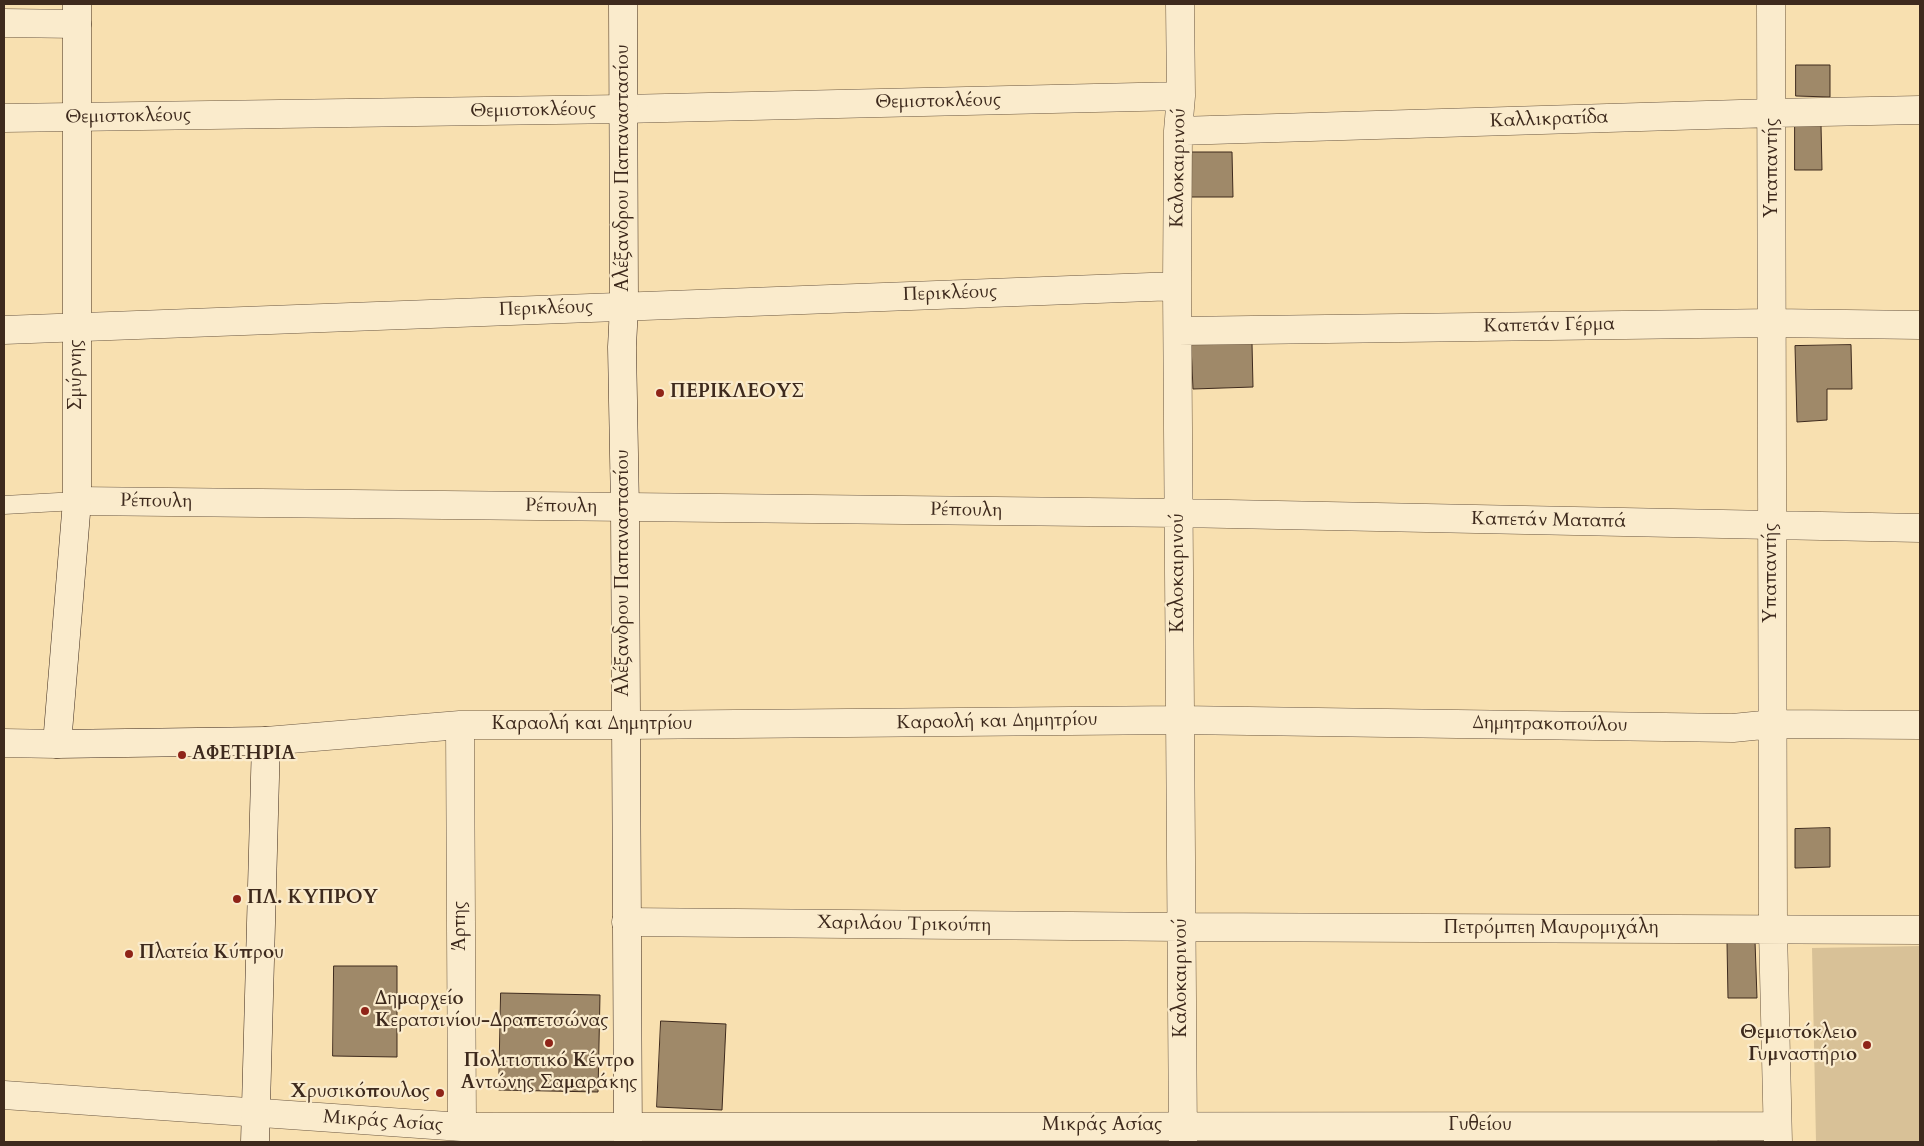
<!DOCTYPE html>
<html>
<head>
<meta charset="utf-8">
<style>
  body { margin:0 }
  #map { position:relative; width:1924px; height:1146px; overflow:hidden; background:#f8e0b0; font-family:Cardo,serif }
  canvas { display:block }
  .frame { position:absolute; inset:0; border:5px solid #3e2a1d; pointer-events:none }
</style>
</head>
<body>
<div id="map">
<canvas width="1924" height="1146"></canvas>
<div class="frame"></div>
</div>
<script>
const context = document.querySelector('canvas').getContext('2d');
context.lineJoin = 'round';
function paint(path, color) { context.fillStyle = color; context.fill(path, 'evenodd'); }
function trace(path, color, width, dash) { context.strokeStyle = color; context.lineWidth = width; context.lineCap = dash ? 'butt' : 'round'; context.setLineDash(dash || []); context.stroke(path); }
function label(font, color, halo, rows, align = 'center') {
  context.font = font + ' Cardo,serif'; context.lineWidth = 4.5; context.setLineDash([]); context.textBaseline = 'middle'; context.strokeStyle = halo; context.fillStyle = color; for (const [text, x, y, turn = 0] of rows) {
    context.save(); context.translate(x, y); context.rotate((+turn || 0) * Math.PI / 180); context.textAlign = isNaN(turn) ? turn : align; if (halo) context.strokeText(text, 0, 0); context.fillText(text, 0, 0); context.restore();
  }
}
paint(new Path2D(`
  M 1920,946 L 1920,1142 L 1816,1142 L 1812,948 Z`), '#d8c197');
const building = new Path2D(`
  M 1796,65 L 1830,65 L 1830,97 L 1796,96 Z
  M 1795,125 L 1821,125 L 1822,170 L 1795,170 Z
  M 1187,152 L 1232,152 L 1233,197 L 1188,197 Z
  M 1252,343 L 1253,387 L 1193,389 L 1191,345 Z
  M 1851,345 L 1852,389 L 1827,389 L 1827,420 L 1797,422 L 1795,346 Z
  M 1830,828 L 1830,867 L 1795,868 L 1795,829 Z
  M 1755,941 L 1757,998 L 1728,998 L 1727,942 Z
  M 334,966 L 397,966 L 397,1057 L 333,1056 Z
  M 501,993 L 600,995 L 598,1092 L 499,1090 Z
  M 661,1021 L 726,1024 L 722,1110 L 657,1107 Z
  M 1763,1135 L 1764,1142 L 1718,1142 L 1718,1136 Z`);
paint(building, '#9f8969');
trace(building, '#3e2a1d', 1);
const lane = new Path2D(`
  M 4,505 L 77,501`);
const street = new Path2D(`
  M 1180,4 L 1181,96 L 1178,131 L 1177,286 L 1183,1142
  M 1771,4 L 1773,930 L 1778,1142
  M 4,23 L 77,24
  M 4,118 L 623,109 L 1181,96
  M 1178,131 L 1773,113 L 1920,110
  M 4,330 L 1177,286
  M 1178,331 L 1773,323 L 1920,325
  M 77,501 L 1179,513 L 1920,528
  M 460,725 L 462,1127
  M 266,741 L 460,725 L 625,725 L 1180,720 L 1733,728 L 1773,724 L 1920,725
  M 4,743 L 57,744
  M 626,922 L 1181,927 L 1920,930
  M 4,1095 L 462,1127 L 1777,1126`);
const secondary = new Path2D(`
  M 77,4 L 77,501 L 57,744 L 266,741 L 255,1142
  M 623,4 L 624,306 L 622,347 L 625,508 L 628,1142`);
trace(lane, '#6c5842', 19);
trace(street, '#6c5842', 29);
trace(secondary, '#3e2a1d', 29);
trace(lane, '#faebcc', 18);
trace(street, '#faebcc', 28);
trace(secondary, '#faebcc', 28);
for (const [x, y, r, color] of [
  [660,393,5,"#8f2418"],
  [182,755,5,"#8f2418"],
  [237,899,5,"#8f2418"],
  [129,954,5,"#8f2418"],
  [365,1011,5,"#8f2418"],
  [549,1043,5,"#8f2418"],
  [1867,1045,5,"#8f2418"],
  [440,1093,5,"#8f2418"]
]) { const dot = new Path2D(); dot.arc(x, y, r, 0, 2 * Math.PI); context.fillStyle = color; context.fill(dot); trace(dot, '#faebcc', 2); }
label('19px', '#3e2a1d', '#faebcc', [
  ["Θεμιστοκλέους",938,102,-1],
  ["Θεμιστοκλέους",533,111,-1],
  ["Θεμιστοκλέους",128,117,-1],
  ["Καλλικρατίδα",1549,120,-2],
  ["Αλέξανδρου Παπαναστασίου",624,168,-90],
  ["Καλοκαιρινού",1179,168,-89],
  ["Υπαπαντής",1773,168,-90],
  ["Περικλέους",950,294,-2],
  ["Περικλέους",546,309,-2],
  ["Καπετάν Γέρμα",1549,326,-1],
  ["Σμύρνης",77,375,-90],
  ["Ρέπουλη",156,502,1],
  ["Ρέπουλη",561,507,1],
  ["Ρέπουλη",966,511,1],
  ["Καπετάν Ματαπά",1549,521,1],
  ["Αλέξανδρου Παπαναστασίου",624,573,-90],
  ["Καλοκαιρινού",1179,573,-90],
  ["Υπαπαντής",1772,573,-90],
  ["Καραολή και Δημητρίου",997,722,-1],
  ["Καραολή και Δημητρίου",592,725],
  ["Δημητρακοπούλου",1550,725,1],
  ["Χαριλάου Τρικούπη",904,925,1],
  ["Άρτης",461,926,-90],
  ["Πετρόμπεη Μαυρομιχάλη",1551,929],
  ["Καλοκαιρινού",1182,978,-90],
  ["Μικράς Ασίας",383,1122,4],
  ["Μικράς Ασίας",1102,1126],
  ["Γυθείου",1480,1126]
]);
label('bold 19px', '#3e2a1d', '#faebcc', [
  ["ΠΕΡΙΚΛΕΟΥΣ",670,393],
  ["ΑΦΕΤΗΡΙΑ",192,755],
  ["ΠΛ. ΚΥΠΡΟΥ",247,899],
  ["Πλατεία Κύπρου",139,954],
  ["Δημαρχείο",375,1000],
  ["Κερατσινίου-Δραπετσώνας",375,1022],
  ["Θεμιστόκλειο",1857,1034,"right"],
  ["Γυμναστήριο",1857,1056,"right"],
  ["Πολιτιστικό Κέντρο",549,1062,"center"],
  ["Αντώνης Σαμαράκης",549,1084,"center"],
  ["Χρυσικόπουλος",430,1093,"right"]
], 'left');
</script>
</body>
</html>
